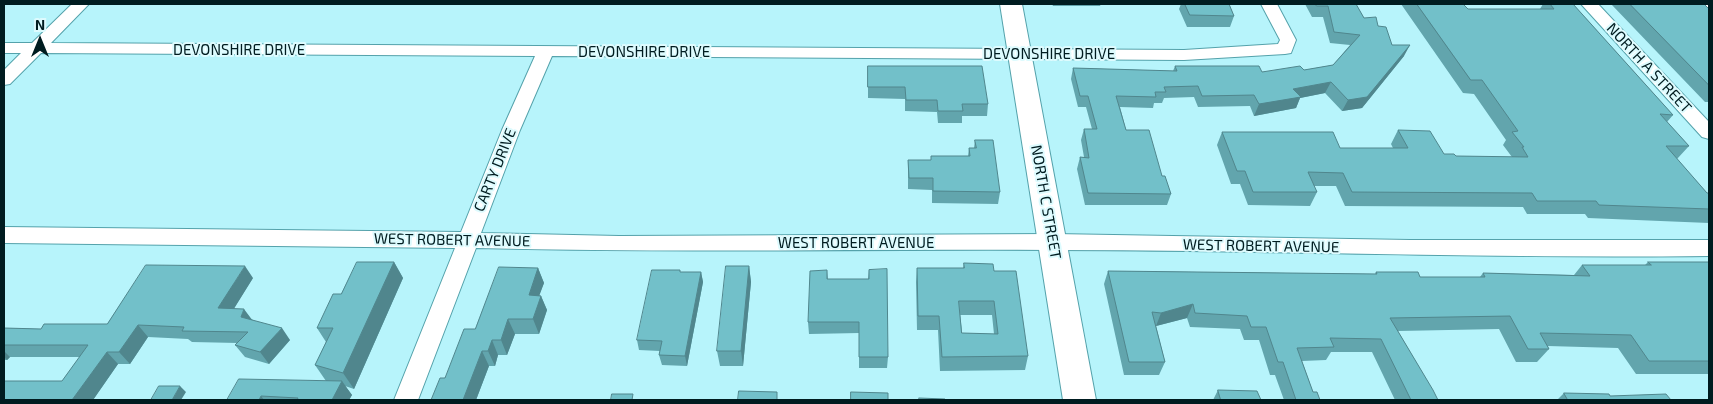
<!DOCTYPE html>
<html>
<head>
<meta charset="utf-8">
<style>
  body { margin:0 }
  #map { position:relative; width:1713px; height:404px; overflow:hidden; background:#b7f4fb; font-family:"Exo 2",sans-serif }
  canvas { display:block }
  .frame { position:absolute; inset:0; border:5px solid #001c20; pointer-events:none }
  .north { position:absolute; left:15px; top:15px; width:50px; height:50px; -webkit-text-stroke:4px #ddfbfe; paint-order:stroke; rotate:0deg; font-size:14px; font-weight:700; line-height:20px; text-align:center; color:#001c20 }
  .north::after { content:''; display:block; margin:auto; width:18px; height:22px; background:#001c20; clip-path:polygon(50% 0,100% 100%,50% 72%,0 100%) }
</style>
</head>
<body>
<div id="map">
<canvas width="1713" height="404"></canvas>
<div class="frame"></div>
<div class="north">N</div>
</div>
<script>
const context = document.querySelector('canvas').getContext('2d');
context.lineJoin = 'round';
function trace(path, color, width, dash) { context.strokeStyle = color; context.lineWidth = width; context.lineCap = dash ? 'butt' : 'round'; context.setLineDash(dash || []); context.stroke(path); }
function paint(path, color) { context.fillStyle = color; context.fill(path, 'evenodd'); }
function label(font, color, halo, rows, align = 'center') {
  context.font = font + ' "Exo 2",sans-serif'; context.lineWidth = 4; context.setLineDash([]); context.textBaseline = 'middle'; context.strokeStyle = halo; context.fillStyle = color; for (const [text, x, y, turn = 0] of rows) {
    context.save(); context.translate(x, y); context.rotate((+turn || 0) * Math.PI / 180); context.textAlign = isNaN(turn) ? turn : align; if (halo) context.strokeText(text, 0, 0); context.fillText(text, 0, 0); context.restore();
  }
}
const street = new Path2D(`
  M 72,4 L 89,4 L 51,43 L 1184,50 L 1278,44 L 1280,40 L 1261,4 L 1277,4 L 1296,40 L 1291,53 L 1285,54 L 1184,60 L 552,56 L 520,130 L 481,233 L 619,236 L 1054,234 L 1410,240 L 1709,240 L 1709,256 C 1490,259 1271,250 1052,250 C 860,249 668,253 476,248 L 418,400 L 394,400 L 455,248 L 4,243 L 4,227 L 461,232 L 502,130 L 535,56 L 41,53 L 10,84 L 4,85 L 4,70 L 21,53 L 4,53 L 4,43 L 32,43 Z
  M 1581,4 L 1598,4 L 1709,122 L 1709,139 L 1702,137 Z
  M 1699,4 L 1709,4 L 1709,11 L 1703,9 Z`);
const secondary = new Path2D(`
  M 1000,4 L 1022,4 L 1096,400 L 1063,400 Z`);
trace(street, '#54a2ab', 2);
trace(secondary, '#54a2ab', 2);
paint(street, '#fff');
paint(secondary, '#fff');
paint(new Path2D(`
  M 1052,4 L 1101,4 L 1100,6 L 1053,6 Z
  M 1181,4 L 1229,4 L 1234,16 L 1230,27 L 1187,27 L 1179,9 Z
  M 1305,4 L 1356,4 L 1364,18 L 1378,26 L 1392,45 L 1404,56 L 1362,108 L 1342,111 L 1325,93 L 1300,98 L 1296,108 L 1254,116 L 1250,106 L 1198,107 L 1194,97 L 1164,98 L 1162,103 L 1154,103 L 1153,108 L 1120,107 L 1126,130 L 1162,176 L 1171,194 L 1167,205 L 1085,205 L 1077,169 L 1080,157 L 1084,157 L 1081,140 L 1084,129 L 1092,129 L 1086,107 L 1078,107 L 1071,79 L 1073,68 L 1173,71 L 1175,66 L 1262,72 L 1304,70 L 1333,65 L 1350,45 L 1330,43 L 1323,17 L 1312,17 Z
  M 1401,4 L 1463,4 L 1468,9 L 1540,9 L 1543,4 L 1573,4 L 1673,115 L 1667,122 L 1689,146 L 1677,159 L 1707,193 L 1709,193 L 1709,223 L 1588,218 L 1585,214 L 1527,214 L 1523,207 L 1345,206 L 1336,186 L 1314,186 L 1317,192 L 1310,206 L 1248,205 L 1240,184 L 1231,184 L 1217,145 L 1222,132 L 1340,148 L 1393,148 L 1391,144 L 1398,130 L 1444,154 L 1456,156 L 1512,157 L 1503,145 L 1506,140 L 1474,94 L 1463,93 Z
  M 1611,4 L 1704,4 L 1709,9 L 1709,102 L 1705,102 Z
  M 868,66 L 988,104 L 987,116 L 962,116 L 962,123 L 938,123 L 937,112 L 905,111 L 905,99 L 868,98 Z
  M 975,140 L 1000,192 L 998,204 L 932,203 L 932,190 L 908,189 L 908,160 L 931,160 L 931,156 L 968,156 L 969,148 L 974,148 Z
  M 394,262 L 403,278 L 354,389 L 345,386 L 352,395 L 349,400 L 227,400 L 326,381 L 315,365 L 326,342 L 317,328 L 341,294 Z
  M 1648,262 L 1709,262 L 1709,374 L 1636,374 L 1618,348 L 1548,346 L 1549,349 L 1537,362 L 1516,362 L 1499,329 L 1398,331 L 1438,400 L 1395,400 L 1372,352 L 1331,352 L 1326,360 L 1302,361 L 1313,392 L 1320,400 L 1284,400 L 1275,375 L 1270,375 L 1259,340 L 1244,340 L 1240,329 L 1190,327 L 1187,318 L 1156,326 L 1165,362 L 1159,375 L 1124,375 L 1104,284 L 1108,271 L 1375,274 L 1376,272 L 1420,277 L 1480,277 L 1483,273 L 1574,275 L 1582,265 L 1645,265 Z
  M 964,263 L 994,271 L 1028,356 L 1025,370 L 940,371 L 938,330 L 917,330 L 916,282 L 917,268 L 963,268 ZM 960,315 L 992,315 L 994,334 L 962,333 Z
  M 749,266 L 751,282 L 743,366 L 720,366 L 717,351 Z
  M 538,268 L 544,283 L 539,295 L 541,296 L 547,310 L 539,334 L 515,334 L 507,355 L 498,355 L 495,366 L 489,366 L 476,400 L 431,400 L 475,329 Z
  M 827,270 L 828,279 L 868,279 L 869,270 L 888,357 L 887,368 L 859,368 L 859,333 L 809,334 L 808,322 Z
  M 680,272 L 701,272 L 703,282 L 687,366 L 662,365 L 659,355 L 660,351 L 639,350 L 637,340 Z
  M 253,278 L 234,308 L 253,320 L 290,340 L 269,364 L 245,357 L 235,345 L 238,343 L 192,342 L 188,339 L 148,337 L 130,364 L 118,364 L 93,400 L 4,400 L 62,381 L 80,357 L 10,357 L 7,360 L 4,360 L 4,328 L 41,329 L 107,324 Z
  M 1218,390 L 1261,400 L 1213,400 Z
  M 1564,393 L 1610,396 L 1671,400 L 1557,400 Z`), '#62a5ad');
paint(new Path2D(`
  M 1410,45 L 1404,56 L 1362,108 L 1342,111 L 1348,100 Z
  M 1331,82 L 1325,93 L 1300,98 L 1296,108 L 1254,116 L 1259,104 L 1293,89 Z
  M 394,262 L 403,278 L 354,389 L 343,373 Z
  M 245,266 L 253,278 L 227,320 L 218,308 Z
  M 749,266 L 751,282 L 743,366 L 741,351 Z
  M 538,268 L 544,283 L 534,310 L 529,295 Z
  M 701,272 L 703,282 L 687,366 L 685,356 Z
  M 541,296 L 547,310 L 539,334 L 533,319 Z
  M 1193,304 L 1187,318 L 1156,326 L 1161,313 Z
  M 244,309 L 253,321 L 241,317 Z
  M 508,319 L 515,334 L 507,355 L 501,340 Z
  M 138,325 L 148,337 L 130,364 L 119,352 Z
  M 282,328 L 290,340 L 269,364 L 260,352 Z
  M 492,340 L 498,355 L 495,366 L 488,351 Z
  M 4,351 L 10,357 L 7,360 L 4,357 Z
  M 482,351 L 489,366 L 476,400 L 463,400 Z
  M 107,352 L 118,364 L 93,400 L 72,400 Z
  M 342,381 L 352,395 L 349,400 L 332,400 Z
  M 180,386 L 186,392 L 181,400 L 172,400 Z
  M 261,396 L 264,400 L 259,400 Z`), '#50868d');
const building = new Path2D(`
  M 1185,4 L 1229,4 L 1234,16 L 1190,15 Z
  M 1315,4 L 1356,4 L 1364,18 L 1376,17 L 1378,26 L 1386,27 L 1392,45 L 1410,45 L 1367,97 L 1348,100 L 1331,82 L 1293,89 L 1301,97 L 1259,104 L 1254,95 L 1202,96 L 1198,86 L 1164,87 L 1166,92 L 1155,92 L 1156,97 L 1116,96 L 1126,130 L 1149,130 L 1162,176 L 1165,176 L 1171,194 L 1088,193 L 1080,157 L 1089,158 L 1084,129 L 1097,129 L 1088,96 L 1080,96 L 1073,68 L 1177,71 L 1175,66 L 1259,66 L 1262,72 L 1300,66 L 1304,70 L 1333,65 L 1360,35 L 1334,32 L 1328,6 L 1317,6 Z
  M 1417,4 L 1463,4 L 1468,9 L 1554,9 L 1550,4 L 1573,4 L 1673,115 L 1660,114 L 1689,146 L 1666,146 L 1707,193 L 1709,193 L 1709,209 L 1599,205 L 1596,201 L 1537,201 L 1532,193 L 1352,192 L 1343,173 L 1308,172 L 1317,192 L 1253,192 L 1245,171 L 1237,171 L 1222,132 L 1333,132 L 1340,148 L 1408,148 L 1398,130 L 1430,131 L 1444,154 L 1454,154 L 1456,156 L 1528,157 L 1522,147 L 1524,147 L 1512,132 L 1518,131 L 1482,80 L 1471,80 Z
  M 1630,4 L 1704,4 L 1709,9 L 1709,85 Z
  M 868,66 L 982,66 L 988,104 L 962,104 L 963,111 L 938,111 L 937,100 L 906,100 L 905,87 L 868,87 Z
  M 975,140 L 993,140 L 1000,192 L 933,191 L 933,178 L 909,178 L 908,160 L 931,160 L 931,156 L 970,156 L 969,148 L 976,148 Z
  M 357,262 L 394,262 L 343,373 L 315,365 L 333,328 L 317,328 L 333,294 L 341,294 Z
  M 1648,262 L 1709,262 L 1709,361 L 1649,361 L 1631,335 L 1540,333 L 1549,349 L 1528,349 L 1510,316 L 1390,318 L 1433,390 L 1438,400 L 1411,400 L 1381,339 L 1330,338 L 1334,347 L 1297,348 L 1313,392 L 1317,392 L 1320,400 L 1296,400 L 1283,362 L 1278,362 L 1266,327 L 1251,327 L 1247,316 L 1195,313 L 1193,304 L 1161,313 L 1152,312 L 1165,362 L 1129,362 L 1108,271 L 1377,274 L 1376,272 L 1418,272 L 1420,277 L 1485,277 L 1483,273 L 1590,276 L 1582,265 L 1651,265 Z
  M 964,263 L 993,264 L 994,271 L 1016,271 L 1028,356 L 942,357 L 939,316 L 918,316 L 917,268 L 964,268 ZM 959,301 L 994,301 L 998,334 L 962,333 Z
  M 146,265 L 245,266 L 218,308 L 244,309 L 241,317 L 282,328 L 260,352 L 235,345 L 248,332 L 182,331 L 184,327 L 138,325 L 119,352 L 107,352 L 72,400 L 4,400 L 4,381 L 62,381 L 88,345 L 4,345 L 4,328 L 41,329 L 44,324 L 107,324 Z
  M 726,266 L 749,266 L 741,351 L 717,351 Z
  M 499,267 L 538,268 L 529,295 L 541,296 L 533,319 L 508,319 L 501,340 L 492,340 L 488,351 L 482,351 L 463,400 L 431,400 L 440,378 L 445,378 L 464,329 L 475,329 Z
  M 887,269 L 888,357 L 859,357 L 859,322 L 808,322 L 810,271 L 827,270 L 827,279 L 869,279 L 869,270 Z
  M 652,270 L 680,270 L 680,272 L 701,272 L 685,356 L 659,355 L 662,341 L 637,340 Z
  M 239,379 L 342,381 L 332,400 L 297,400 L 298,398 L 261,396 L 259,400 L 227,400 Z
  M 159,386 L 180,386 L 172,400 L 151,400 Z
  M 1218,390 L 1257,391 L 1261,400 L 1221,400 Z
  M 739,391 L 777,392 L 777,400 L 738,400 Z
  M 851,392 L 888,393 L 888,400 L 851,400 Z
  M 1564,393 L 1609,394 L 1610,396 L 1666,394 L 1671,400 L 1568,400 Z
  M 612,394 L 633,394 L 632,400 L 611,400 Z
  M 919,398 L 945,399 L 945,400 L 920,400 Z`);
paint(building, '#72c0c9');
trace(building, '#50868d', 1);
label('15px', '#001c20', '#ddfbfe', [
  ["DEVONSHIRE DRIVE",239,50],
  ["DEVONSHIRE DRIVE",644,52],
  ["DEVONSHIRE DRIVE",1049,54],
  ["NORTH A STREET",1649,68,47],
  ["CARTY DRIVE",495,170,-68],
  ["NORTH C STREET",1046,202,80],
  ["WEST ROBERT AVENUE",452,240,1],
  ["WEST ROBERT AVENUE",856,243],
  ["WEST ROBERT AVENUE",1261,246,1]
]);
</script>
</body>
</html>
